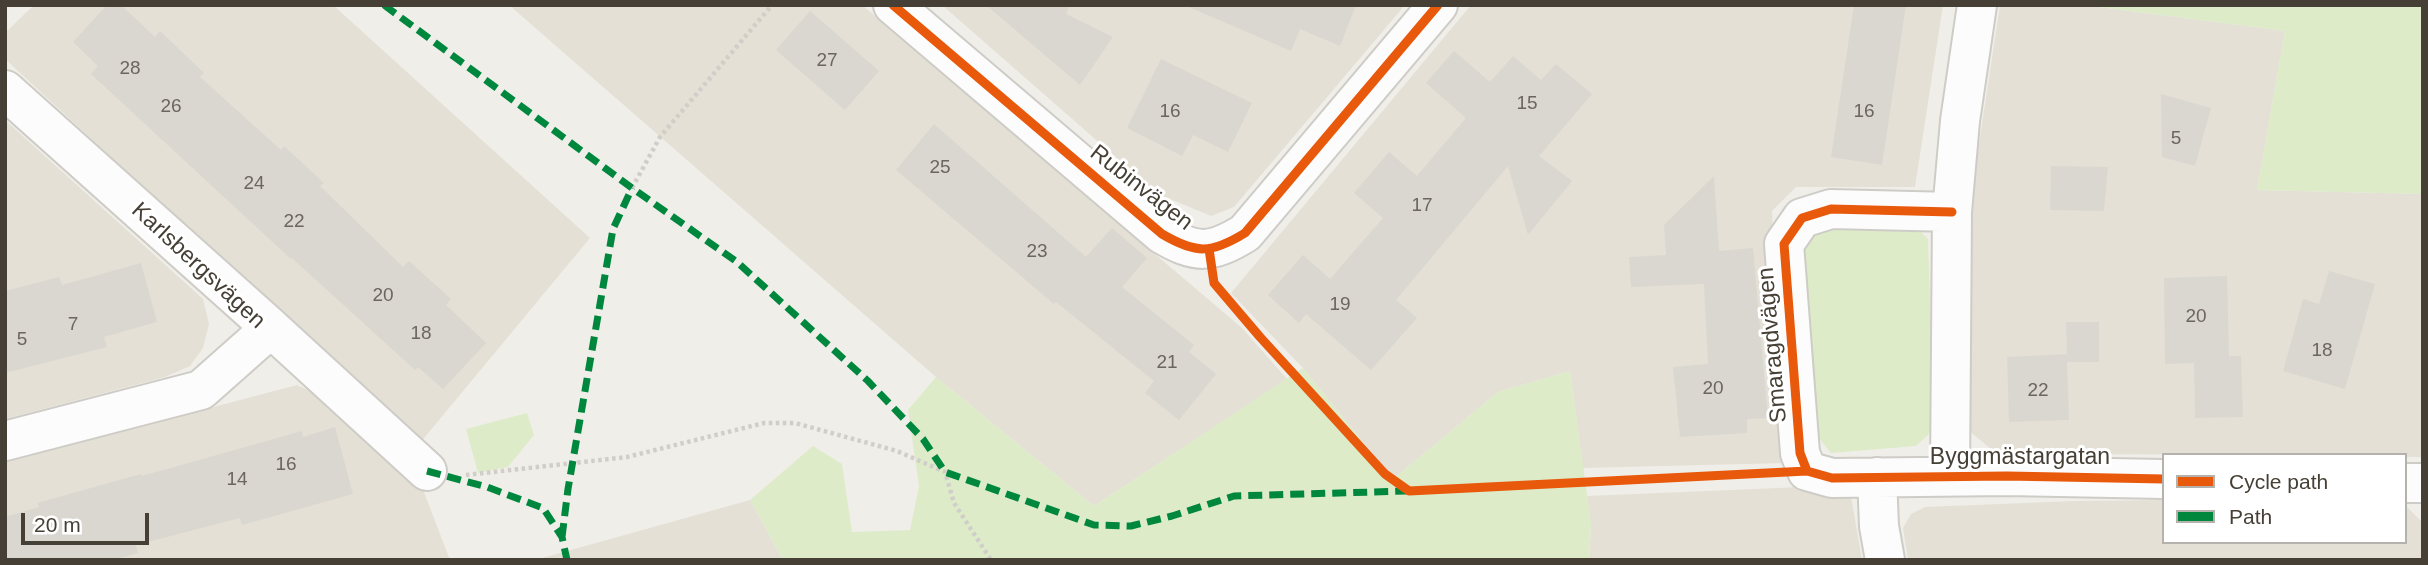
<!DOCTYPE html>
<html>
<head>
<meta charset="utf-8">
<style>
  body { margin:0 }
  #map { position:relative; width:2428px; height:565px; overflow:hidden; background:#f0eee9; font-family:Helvetica,sans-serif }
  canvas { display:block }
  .frame { position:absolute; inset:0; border:7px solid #463f35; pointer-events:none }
  .legend { position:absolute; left:2162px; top:453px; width:245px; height:91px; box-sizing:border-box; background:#fff; border:2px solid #b5b2ae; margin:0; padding:9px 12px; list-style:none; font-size:21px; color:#463f35 }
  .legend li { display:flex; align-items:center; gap:14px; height:35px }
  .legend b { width:35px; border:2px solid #b5b2ae }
  .scale { position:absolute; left:21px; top:513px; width:128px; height:32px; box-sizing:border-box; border:4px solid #463f35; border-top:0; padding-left:9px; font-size:21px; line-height:24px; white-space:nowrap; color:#463f35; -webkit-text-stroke:5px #fff; paint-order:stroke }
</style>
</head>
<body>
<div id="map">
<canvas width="2428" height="565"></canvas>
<div class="frame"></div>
<ul class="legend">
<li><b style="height:9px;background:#e8590c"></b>Cycle path</li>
<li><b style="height:9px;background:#00873e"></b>Path</li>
</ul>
<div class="scale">20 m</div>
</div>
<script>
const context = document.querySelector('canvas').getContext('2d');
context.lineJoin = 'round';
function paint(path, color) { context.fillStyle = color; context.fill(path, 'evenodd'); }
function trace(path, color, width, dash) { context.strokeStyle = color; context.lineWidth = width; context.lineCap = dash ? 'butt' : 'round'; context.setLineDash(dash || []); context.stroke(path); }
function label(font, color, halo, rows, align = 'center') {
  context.font = font + ' Helvetica,sans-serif'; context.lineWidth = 6; context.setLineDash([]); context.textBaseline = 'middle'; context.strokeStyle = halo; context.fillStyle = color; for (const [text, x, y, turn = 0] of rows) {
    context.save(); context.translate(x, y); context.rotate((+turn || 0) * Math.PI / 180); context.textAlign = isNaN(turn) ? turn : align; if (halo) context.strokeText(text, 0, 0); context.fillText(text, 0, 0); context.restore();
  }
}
paint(new Path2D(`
  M 34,5 L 333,5 L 590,238 L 420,443 L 5,59 L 5,33 Z
  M 509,5 L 862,5 L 1242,328 L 1287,379 L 1094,506 L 936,377 Z
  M 942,5 L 1405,5 L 1234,207 L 1211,216 L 1158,194 Z
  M 1471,5 L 1943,5 L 1915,187 L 1796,187 L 1772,211 L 1784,463 L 1583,468 L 1570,371 L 1498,392 L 1393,479 L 1303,368 L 1231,293 Z
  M 2000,5 L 2083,5 L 2285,31 L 2257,190 L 2423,194 L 2423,457 L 2405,457 L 2405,455 L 1997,454 L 1968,430 L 1969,210 Z
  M 5,120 L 203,299 L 209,324 L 203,348 L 190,366 L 165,377 L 5,419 Z
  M 297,385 L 332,401 L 422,487 L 450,560 L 5,560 L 5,462 Z
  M 1849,485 L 1862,560 L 1589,560 L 1591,526 L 1587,496 Z
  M 750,500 L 783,560 L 535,560 Z
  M 2164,500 L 2164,542 L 2405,542 L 2405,505 L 2423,523 L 2423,560 L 1908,560 L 1903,528 L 1911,514 L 1925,507 L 2074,501 Z`), '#e4e0d6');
paint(new Path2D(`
  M 2083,5 L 2423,5 L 2423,194 L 2257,190 L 2285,31 Z
  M 1916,227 L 1928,239 L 1934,419 L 1928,435 L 1916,446 L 1831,453 L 1818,437 L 1802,244 L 1811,228 Z
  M 1303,368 L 1393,479 L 1498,392 L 1570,371 L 1591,523 L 1589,560 L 783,560 L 750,500 L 813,446 L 842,464 L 852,532 L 910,530 L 919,486 L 908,410 L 936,377 L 1094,506 Z
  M 527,413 L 534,435 L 508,467 L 478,473 L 466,429 Z`), '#ddebc9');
paint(new Path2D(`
  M 107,5 L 121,5 L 155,37 L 160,31 L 204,73 L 200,77 L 281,150 L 284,146 L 324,183 L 320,186 L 403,267 L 409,261 L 451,299 L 446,305 L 486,343 L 443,389 L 418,367 L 415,370 L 292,258 L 291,259 L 91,74 L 98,66 L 73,42 Z
  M 986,5 L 1070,5 L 1066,14 L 1113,37 L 1080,85 Z
  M 1184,5 L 1356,5 L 1340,46 L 1300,29 L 1291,51 Z
  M 1854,5 L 1906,5 L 1882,165 L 1831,157 Z
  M 810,11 L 879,71 L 845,110 L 776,50 Z
  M 1454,51 L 1490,82 L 1513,56 L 1541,80 L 1556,64 L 1592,94 L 1539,156 L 1572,181 L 1528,235 L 1508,166 L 1396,300 L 1417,318 L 1371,370 L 1306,314 L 1299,323 L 1268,295 L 1303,255 L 1330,279 L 1383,218 L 1354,193 L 1389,152 L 1417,176 L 1466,118 L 1426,83 Z
  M 1161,59 L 1252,103 L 1228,152 L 1193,135 L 1182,156 L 1127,128 Z
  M 2161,94 L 2211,108 L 2195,166 L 2162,157 Z
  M 934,124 L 1086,257 L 1112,228 L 1147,258 L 1122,287 L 1194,345 L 1189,352 L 1216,374 L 1179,420 L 1145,393 L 1154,381 L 1056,302 L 1054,304 L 896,170 Z
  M 2051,166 L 2108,167 L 2104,211 L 2050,210 Z
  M 1714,176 L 1719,251 L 1753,248 L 1768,418 L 1747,419 L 1747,433 L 1680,437 L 1673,367 L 1708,364 L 1704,284 L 1631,287 L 1629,257 L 1666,255 L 1664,225 Z
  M 141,263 L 157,322 L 104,337 L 107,347 L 5,373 L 5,291 L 59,277 L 62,285 Z
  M 2329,271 L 2375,284 L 2345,389 L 2283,371 L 2303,299 L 2319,304 Z
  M 2227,276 L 2229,356 L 2241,356 L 2243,417 L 2195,418 L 2194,363 L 2165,364 L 2164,278 Z
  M 2066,322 L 2099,322 L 2099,362 L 2067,362 L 2069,420 L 2009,422 L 2007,357 L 2067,354 L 2067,358 Z
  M 335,427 L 353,494 L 242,525 L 240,518 L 136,545 L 138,553 L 114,560 L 5,560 L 5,517 L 39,507 L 37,503 L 141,474 L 142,476 L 302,431 L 303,437 Z`), '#dad7d1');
const minor = new Path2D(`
  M 893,5 L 1162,234 C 1196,254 1211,254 1245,233 L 1438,5
  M 5,90 L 271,328 L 201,390 L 5,441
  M 1952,212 L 1831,209 L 1802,218 L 1784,244 L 1800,453 L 1807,471 L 1832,478 L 2007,476 L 2164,479
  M 271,328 L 427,471
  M 1950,476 L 1952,212 L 1960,121 L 1977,5
  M 1877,477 L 1879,526 L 1885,560
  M 2405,483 L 2423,483`);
trace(minor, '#ceccc6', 42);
trace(new Path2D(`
  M 632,188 L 660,137 L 772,5
  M 466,475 L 627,457 L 764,423 L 795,423 L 897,451 L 945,472 L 954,503 L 991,560`), '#d1ceca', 4.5, [3.5, 3.5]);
trace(minor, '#fdfcfc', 38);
trace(new Path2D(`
  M 384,5 L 632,188 L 737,262 L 868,381 L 923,439 L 945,472 L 1094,525 L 1131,526 L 1172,516 L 1234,496 L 1406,491
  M 427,471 L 487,487 L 543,508 L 562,537 L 567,560
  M 562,537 L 568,489 L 613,229 L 632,188`), '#00873e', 7, [14, 7]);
trace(new Path2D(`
  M 893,5 L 1162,234 C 1196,254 1211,254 1245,233 L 1438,5
  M 1952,212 L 1831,209 L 1802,218 L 1784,244 L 1800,453 L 1807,471 L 1832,478 L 2007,476 L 2164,479
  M 1209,249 L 1214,283 L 1260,337 L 1385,474 L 1409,491 L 1807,471`), '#e8590c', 9);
label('19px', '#6c665d', null, [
  ["27",827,61],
  ["28",130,69],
  ["15",1527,104],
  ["26",171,107],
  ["16",1170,112],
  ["16",1864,112],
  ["5",2176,139],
  ["25",940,168],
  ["24",254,184],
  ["17",1422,206],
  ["22",294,222],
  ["23",1037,252],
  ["20",383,296],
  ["19",1340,305],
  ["20",2196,317],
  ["7",73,325],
  ["18",421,334],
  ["5",22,340],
  ["18",2322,351],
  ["21",1167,363],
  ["20",1713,389],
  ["22",2038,391],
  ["16",286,465],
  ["14",237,480]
]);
label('23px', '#463f35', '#fff', [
  ["Rubinvägen",1141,188,38],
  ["Karlsbergsvägen",198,266,43],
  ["Smaragdvägen",1773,345,-95],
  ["Byggmästargatan",2020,458]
]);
</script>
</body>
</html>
